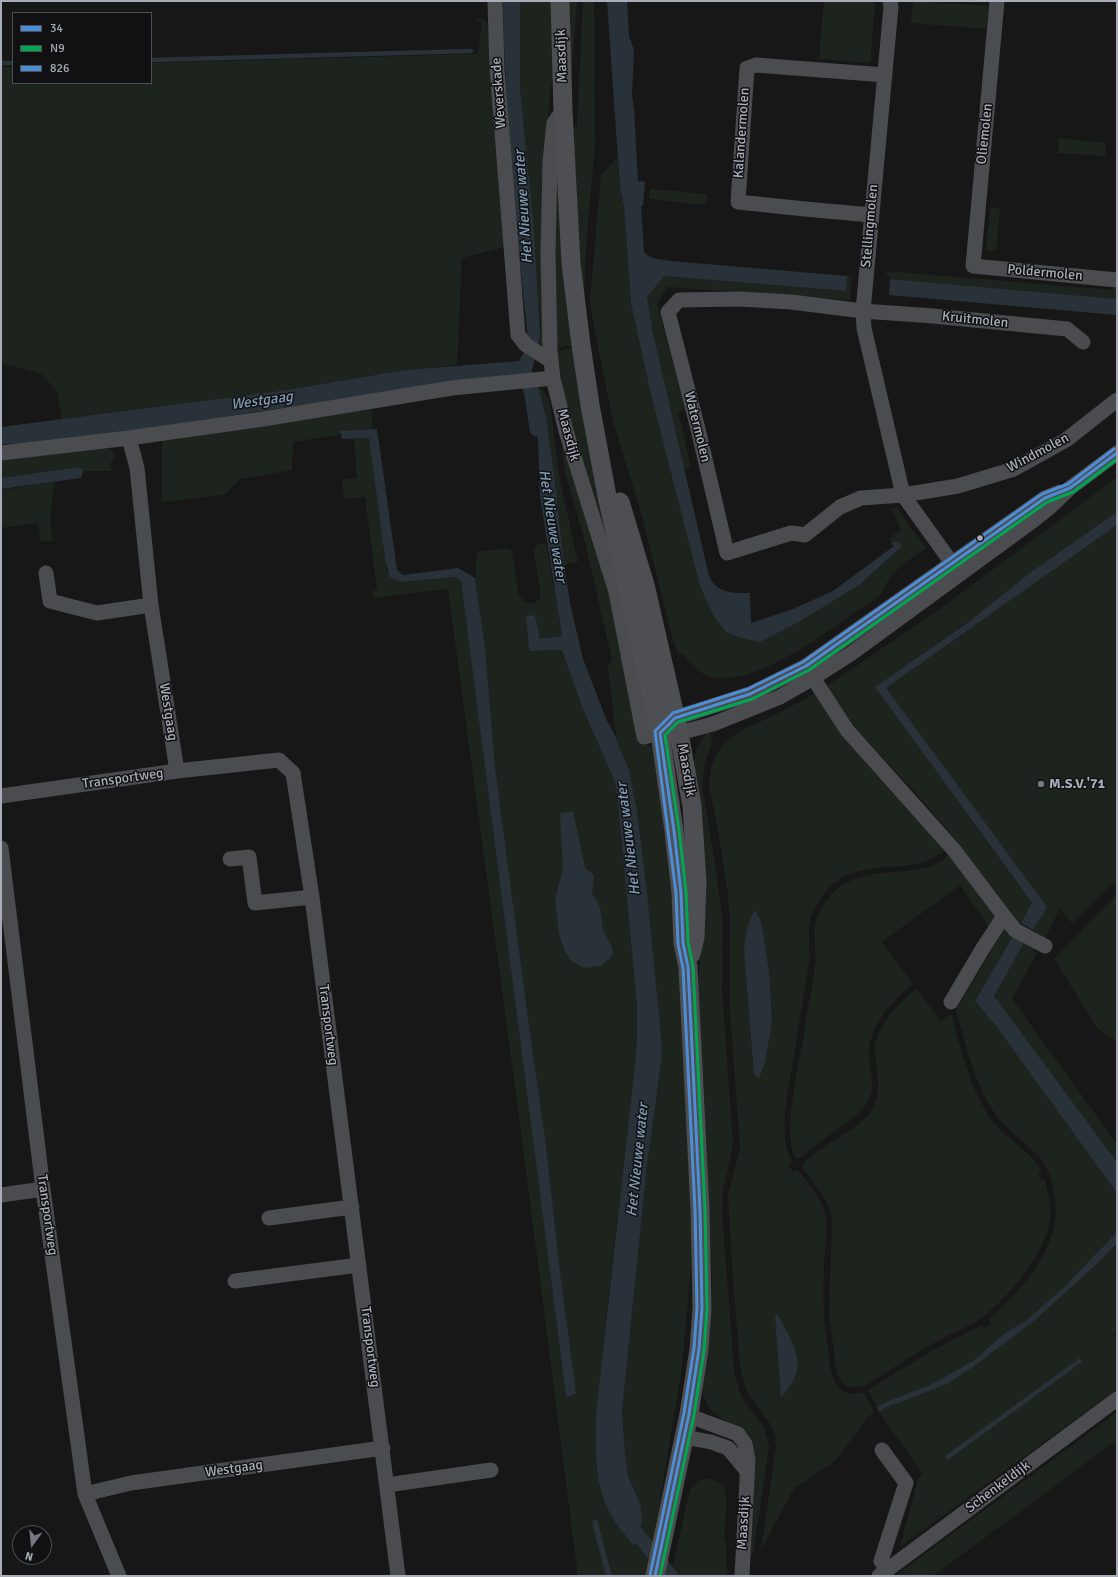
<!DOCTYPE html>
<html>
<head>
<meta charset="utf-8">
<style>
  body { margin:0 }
  #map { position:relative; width:1118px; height:1577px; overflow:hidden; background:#171717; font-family:Signika,sans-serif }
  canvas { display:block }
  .frame { position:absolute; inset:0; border:2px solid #a8adb8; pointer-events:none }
  .legend { position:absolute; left:12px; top:12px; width:140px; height:72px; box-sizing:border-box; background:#111113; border:1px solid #4d4f55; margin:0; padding:5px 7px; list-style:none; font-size:12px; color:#a8adb8 }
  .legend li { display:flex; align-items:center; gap:8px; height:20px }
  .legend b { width:20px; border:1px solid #4d4f55 }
  .north { position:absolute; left:12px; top:1525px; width:40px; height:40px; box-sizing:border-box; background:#111113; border:1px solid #4d4f55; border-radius:50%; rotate:195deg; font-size:11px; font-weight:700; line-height:16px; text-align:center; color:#a8adb8 }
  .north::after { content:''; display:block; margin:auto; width:14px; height:18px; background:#757880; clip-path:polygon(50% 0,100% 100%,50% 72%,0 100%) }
</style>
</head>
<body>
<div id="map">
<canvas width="1118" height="1577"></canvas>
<div class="frame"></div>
<ul class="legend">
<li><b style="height:5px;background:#4d8dd6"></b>34</li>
<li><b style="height:5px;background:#00a651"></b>N9</li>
<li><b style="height:5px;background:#4d8dd6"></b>826</li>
</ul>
<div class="north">N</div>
</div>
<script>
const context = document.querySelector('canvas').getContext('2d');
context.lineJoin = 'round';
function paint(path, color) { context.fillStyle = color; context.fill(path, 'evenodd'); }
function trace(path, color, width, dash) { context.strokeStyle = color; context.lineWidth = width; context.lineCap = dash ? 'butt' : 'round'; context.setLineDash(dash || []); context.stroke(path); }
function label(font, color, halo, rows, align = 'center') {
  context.font = font + ' Signika,sans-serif'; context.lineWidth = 3; context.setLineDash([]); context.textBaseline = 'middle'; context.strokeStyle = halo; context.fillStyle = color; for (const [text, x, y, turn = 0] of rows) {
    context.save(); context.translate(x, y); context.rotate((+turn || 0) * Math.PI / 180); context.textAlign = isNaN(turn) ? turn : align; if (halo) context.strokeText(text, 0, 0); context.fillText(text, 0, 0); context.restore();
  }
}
paint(new Path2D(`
  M 520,1 L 554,1 L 553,76 L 550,90 L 548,122 L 543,344 L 537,347 L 540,336 L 534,230 L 520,89 Z
  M 570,1 L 577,1 L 570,94 Z
  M 583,1 L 594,1 L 595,146 L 586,246 L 584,302 L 582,292 L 573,128 L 577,127 Z
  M 824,1 L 875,1 L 871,56 L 871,60 L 868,63 L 819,59 Z
  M 913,1 L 988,6 L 986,29 L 911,23 Z
  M 479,19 L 483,19 L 490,27 L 508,246 L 462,258 L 457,365 L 405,370 L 287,390 L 62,419 L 57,391 L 41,374 L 1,363 L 1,67 L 13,67 L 13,83 L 151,83 L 151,63 L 478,54 L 482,22 L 475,21 Z
  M 1059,138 L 1106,143 L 1105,156 L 1058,153 Z
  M 555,157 L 574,345 L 557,348 L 555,314 Z
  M 617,157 L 620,188 L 624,206 L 631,303 L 700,586 L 760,642 L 797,623 L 859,585 L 902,546 L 898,542 L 891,542 L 889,539 L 901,529 L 891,508 L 897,508 L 926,548 C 915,556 902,564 893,574 C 887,580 885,589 880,595 C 873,601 863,607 855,612 C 822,636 762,680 720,678 C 705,678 691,667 683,654 L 680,655 L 674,644 L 642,516 L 613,421 L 593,322 L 590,301 L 601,175 Z
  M 650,189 L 707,194 L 706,205 L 649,199 Z
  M 990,207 L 1000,208 L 996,251 L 986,250 Z
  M 885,271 L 1113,290 L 1114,284 L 1117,285 L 1117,299 L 890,279 Z
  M 664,276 L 846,291 L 847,276 L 852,276 L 850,300 L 667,287 L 657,304 L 685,409 L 678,412 L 691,467 L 684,469 L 653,333 L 647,297 Z
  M 574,348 L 616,566 L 587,484 L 563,387 L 557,351 Z
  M 536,387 L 543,390 L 550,403 L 560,480 L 578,562 L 564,565 L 554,473 L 546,417 L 540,392 Z
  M 371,406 L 373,429 L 293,442 L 292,470 L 240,479 L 224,495 L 162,502 L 162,441 L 289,422 Z
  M 558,413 L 612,593 L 641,742 L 653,748 L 676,887 L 692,1193 L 692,1250 L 686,1325 L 681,1374 L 653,1542 L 639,1525 L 640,1503 L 628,1477 L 625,1453 L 622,1411 L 647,1165 L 662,1056 L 647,892 L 637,811 L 629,770 L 617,742 L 608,668 L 608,665 L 612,660 L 583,534 L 565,473 Z
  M 369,438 L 385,559 L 387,570 L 401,582 L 455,577 L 461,581 L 566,1396 L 568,1397 L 576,1393 L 575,1384 L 561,1280 L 546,1145 L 527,1011 L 495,767 L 485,647 L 475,578 L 477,552 L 507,548 L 512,551 L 519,596 L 527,603 L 534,603 L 540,599 L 540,591 L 534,553 C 535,544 538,544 546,543 L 562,636 L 539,639 L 535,616 L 526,616 L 529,651 L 562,650 L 582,707 L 613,777 L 617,792 L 637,1006 L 637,1039 L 634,1074 L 605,1329 L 595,1445 L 596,1469 L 602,1492 L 611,1515 L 633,1545 L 637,1544 L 649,1559 L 647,1576 L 578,1576 L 520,1124 L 448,589 L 374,598 L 373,591 L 377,590 L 365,497 L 344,499 L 342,480 L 357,478 L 354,439 Z
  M 108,448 L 115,454 L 110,465 L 112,471 L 83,471 L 80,467 L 1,478 L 1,459 Z
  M 1117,477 L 1117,512 L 1031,572 L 966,624 L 875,687 L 1032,904 L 1021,923 L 1017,920 C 986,880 956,839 922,800 C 890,763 851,729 827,686 L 937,611 Z
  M 54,482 L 50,522 L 53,541 L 41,541 L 38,523 L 1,528 L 1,490 Z
  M 1117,525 L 1117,879 L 1072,923 L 1060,908 L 1045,938 L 1033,930 L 1041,917 L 886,688 Z
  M 816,693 L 946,849 C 939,854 932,860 923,862 C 892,871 861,862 833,884 C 825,891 816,904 812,914 C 806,929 811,946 809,962 C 804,995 798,1028 793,1061 C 788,1092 777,1132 792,1162 L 788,1165 L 793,1172 L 797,1169 C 807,1182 821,1197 825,1213 C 828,1226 825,1251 824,1265 C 823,1294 823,1321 828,1350 C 831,1373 833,1400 864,1392 L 874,1412 L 867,1418 L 835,1461 L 796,1487 L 792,1492 L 761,1550 L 776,1446 L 775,1436 L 769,1422 L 750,1397 L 746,1389 L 740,1366 L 732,1265 L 728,1195 L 740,1148 L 730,1010 L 730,924 L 728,895 L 717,824 L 709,786 L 711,769 L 716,755 L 723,745 L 732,737 L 743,729 L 775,715 ZM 758,917 L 761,921 L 769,971 L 772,1020 L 754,1075 L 744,952 L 746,936 Z
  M 710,731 L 712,742 L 705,763 L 702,786 L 715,864 L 723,923 L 722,989 L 733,1145 L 722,1195 L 723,1225 L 734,1370 L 739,1391 L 744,1401 L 763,1425 L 769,1447 L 753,1554 L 749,1554 L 756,1460 C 753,1443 740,1426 724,1421 L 724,1419 C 710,1413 704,1403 702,1388 L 711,1314 L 712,1280 L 696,1004 L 703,927 L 694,764 C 695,749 699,740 710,731 Z
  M 950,854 L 994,912 L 994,919 L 989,927 L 960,885 L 882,942 L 913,984 C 894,999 876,1018 870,1043 C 864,1070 885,1088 858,1113 L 800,1158 L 796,1158 C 782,1137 798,1070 802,1045 C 806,1019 811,993 815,967 C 817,953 813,938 815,925 C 817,913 826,899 835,891 C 862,867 898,876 930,866 C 936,865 941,861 946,858 L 945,857 Z
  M 1117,894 L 1117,1042 L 1098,1029 L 1054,959 Z
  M 1005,929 L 1014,934 L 975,1001 L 996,1026 L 1117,1193 L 1117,1232 L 1063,1288 L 1027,1320 L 1005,1333 L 973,1361 L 930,1385 L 891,1400 L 877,1407 L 868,1390 L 930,1352 L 982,1325 L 984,1329 L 991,1324 L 989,1320 C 1024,1287 1064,1245 1054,1193 C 1053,1183 1049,1170 1043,1162 C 1029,1143 1007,1133 994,1112 C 974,1082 966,1045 956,1010 L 1003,931 Z
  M 1025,941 L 1035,947 L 1033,951 L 1037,953 L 1012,999 L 1117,1144 L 1117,1162 L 994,996 Z
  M 917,989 L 940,1021 L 951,1014 C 962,1052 971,1095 996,1125 C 1010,1142 1031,1152 1042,1171 L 1038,1173 L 1041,1180 L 1045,1180 C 1048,1193 1052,1205 1050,1219 C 1046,1253 1005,1303 977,1321 C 964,1329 949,1334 936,1342 C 912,1355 889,1371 866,1385 L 853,1388 L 845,1385 L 838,1376 L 836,1369 L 829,1313 L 832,1222 C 831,1198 811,1185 802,1165 C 820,1144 861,1130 873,1108 C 883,1089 876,1070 875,1051 C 874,1027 900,1002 917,989 Z
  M 1117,1243 L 1117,1331 L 1113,1334 L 1115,1337 L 1117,1336 L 1117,1389 L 900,1547 L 917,1482 L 922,1473 L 879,1412 L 885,1408 L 947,1384 L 973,1367 L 1034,1321 L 1099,1262 ZM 1081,1358 L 1082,1362 L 949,1459 L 1020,1402 Z
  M 1117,1412 L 1117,1440 L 933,1576 L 895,1576 Z
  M 706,1478 L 717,1481 L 724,1486 L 727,1501 L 724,1539 L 727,1546 L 726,1559 L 728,1576 L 680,1576 L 673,1566 L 690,1489 L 698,1481 Z`), '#1d241e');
paint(new Path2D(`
  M 503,1 L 520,1 L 520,89 L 534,230 L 540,336 L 531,375 L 536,387 L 540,392 L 546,417 L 554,473 L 564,565 L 570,603 L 583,659 L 607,721 L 616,737 L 617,742 L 629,770 L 637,811 L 647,892 L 661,1037 L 662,1056 L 647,1165 L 622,1411 L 625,1453 L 628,1477 L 640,1503 L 642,1521 L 640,1526 L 680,1576 L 662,1576 L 637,1544 L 633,1545 C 626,1535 616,1525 611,1515 C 592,1479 595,1444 597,1405 L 634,1074 L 637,1039 L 637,1006 L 617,792 L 613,777 L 582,707 L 562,650 L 529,651 L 526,615 L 535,616 L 540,639 L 562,636 L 540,496 L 538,442 L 533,398 L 527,393 L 517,376 L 452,382 L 39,445 L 36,443 L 1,444 L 1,427 L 287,390 L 405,370 L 519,361 L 525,350 L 528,339 L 511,178 L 504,44 Z
  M 607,1 L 627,1 L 629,37 L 634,49 L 632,96 L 634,108 L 638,181 L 645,182 L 643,206 L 641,206 L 644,252 C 651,260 661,259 671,261 L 847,276 L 846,291 L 664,276 L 647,297 L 653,333 L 709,576 C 717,594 734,593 750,593 L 751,623 L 793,609 L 833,591 L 894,546 L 891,542 L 898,542 L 902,546 L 859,585 L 797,623 L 760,642 L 738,637 L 726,632 L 714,616 L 700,586 L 651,394 L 631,303 L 624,206 L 620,188 Z
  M 890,279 L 1117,299 L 1117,315 L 889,295 Z
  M 377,429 L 397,570 L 403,575 L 458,568 L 475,578 L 485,647 L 495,767 L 527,1011 L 546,1145 L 561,1280 L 575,1384 L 576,1393 L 568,1397 L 566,1396 L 461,581 L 455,577 L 401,582 L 390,577 L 385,559 L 369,438 L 342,439 L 340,431 Z
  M 80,467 L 83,471 L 81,478 L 1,489 L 1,478 Z
  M 1117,512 L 1117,525 L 886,688 L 1047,907 L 1033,930 L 1021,923 L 1032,903 L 875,687 L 966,624 L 1031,572 Z
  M 573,811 L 585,868 L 594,875 L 592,893 L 600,908 L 603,931 L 611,945 L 613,953 L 609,959 L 600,966 L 584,968 L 573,962 L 565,952 L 559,934 L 555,899 L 563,869 L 560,813 Z
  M 755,910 L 761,921 L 769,971 L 772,1020 L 765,1062 L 759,1078 L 754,1075 L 744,952 C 745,937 747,923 755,910 Z
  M 1014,934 L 1025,941 L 994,996 L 1117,1162 L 1117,1193 L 996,1026 L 975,1001 Z
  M 1117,1232 L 1117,1243 L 1099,1262 L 1034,1321 L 973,1367 L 947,1384 L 885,1408 L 879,1412 L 877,1407 L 891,1400 L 930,1385 L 973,1361 L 1005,1333 L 1027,1320 L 1063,1288 Z
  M 775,1315 L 778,1315 C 794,1347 811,1366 781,1397 Z
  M 1080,1358 L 1082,1362 L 949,1459 L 947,1459 L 945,1456 Z
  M 594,1520 L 597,1520 L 598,1523 L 612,1576 L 606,1576 L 592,1522 Z`), '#2a3239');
trace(new Path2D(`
  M 151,60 L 471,51
  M 1,63 L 13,63`), '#2a3239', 4.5);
trace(new Path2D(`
  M 529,384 L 532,394 L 537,429`), '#2a3239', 15);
trace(new Path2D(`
  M 495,1 L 497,68 L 518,335 L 526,345 L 551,361
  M 890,1 L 891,7 L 863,311 L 864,328 L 903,495 L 959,573
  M 997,1 L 973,266 L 1117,280
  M 563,110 L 554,123 L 550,162 L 548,254 L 550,351 L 553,378 L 566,431 L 616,592 L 644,737 L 660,733 L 679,733 L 713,724 L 780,697 L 813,678 L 852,653 L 1034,520 L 1050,507 L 1070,488 L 1117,453
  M 871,215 L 805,209 L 738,202 L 747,68 L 756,65 L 885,75
  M 1083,342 L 1067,329 L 933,316 L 863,311 L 791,302 L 739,299 L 679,300 L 668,312 L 698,429 L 727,553 L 791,533 L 805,535 L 840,507 L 861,498 L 903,495 L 958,486 L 1014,469 L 1066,440 L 1117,400
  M 129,438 L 137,468 L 151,605 L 177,771
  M 1,453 L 129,438 L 263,419 L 452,388 L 553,378
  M 46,573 L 50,601 L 97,613 L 151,605
  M 808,670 L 847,730 L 954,850 L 1004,916 L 983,948 L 951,1002
  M 667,726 L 675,718 L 750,694 L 806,666 L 1045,498 L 1060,492
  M 1,796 L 177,771 L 279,760 L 293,773 L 312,897 L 398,1576
  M 1,848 L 43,1189 L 85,1494 L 119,1576
  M 230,859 L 249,857 L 255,903 L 312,897
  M 1004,916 L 1015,930 L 1045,946
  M 1,1195 L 43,1189
  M 269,1218 L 352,1207
  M 235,1281 L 359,1265
  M 689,1414 L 695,1418 L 738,1434 L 745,1444 L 748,1460 L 742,1576
  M 684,1437 L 711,1442 L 728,1448 L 747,1471
  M 882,1450 L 906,1483 L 881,1561 L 888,1570
  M 387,1485 L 491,1470
  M 85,1494 L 131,1483 L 383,1448
  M 879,1576 L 1117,1399`), '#4b4c50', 15);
trace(new Path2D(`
  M 560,1 L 563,110 L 571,263 L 581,345 L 590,405 L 607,496 L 660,733 L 674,831 L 681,893 L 683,943 L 688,967 L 700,1210 L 702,1308 L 699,1349 L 689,1414 L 655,1576
  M 620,502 L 645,585 L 679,733 L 692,806 L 697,882 L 695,937 L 691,954`), '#4d4f52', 19);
trace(new Path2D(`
  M 655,1576 L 689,1414 L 699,1349 L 702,1308 L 700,1210 L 688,967 L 683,943 L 681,893 L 674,831 L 660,733 L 675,718 L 750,694 L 806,666 L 1045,498 L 1070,488 L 1117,453`), '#4d8dd6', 3);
trace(new Path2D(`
  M 660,1576 L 694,1415 L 704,1350 L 707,1308 L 705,1210 L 693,967 L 688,942 L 686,892 L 679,830 L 665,735 L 678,722 L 752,699 L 809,670 L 1047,502 L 1073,492 L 1117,459`), '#00a651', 3);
trace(new Path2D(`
  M 650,1575 L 684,1413 L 694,1348 L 697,1308 L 695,1210 L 683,968 L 678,944 L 676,893 L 655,731 L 673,713 L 748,689 L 803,662 L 1042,494 L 1068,484 L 1114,449`), '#4d8dd6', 3);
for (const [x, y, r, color] of [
  [980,538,3.5,"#a8adb8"],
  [1041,784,4,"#757880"]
]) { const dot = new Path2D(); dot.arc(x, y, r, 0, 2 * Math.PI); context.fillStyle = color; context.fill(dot); trace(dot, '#111113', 1.5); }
label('14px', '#a8adb8', '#111113', [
  ["Maasdijk",562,56,-92],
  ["Weverskade",499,93,-94],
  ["Kalandermolen",742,133,-86],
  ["Oliemolen",985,134,-84],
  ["Stellingmolen",870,226,-85],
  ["Poldermolen",1045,273,5],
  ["Kruitmolen",975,320,6],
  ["Watermolen",697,427,76],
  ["Maasdijk",568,435,75],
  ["Windmolen",1038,453,-28],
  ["Westgaag",168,712,81],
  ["Maasdijk",686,770,80],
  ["Transportweg",123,779,-8],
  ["Transportweg",328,1025,83],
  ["Transportweg",47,1215,82],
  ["Transportweg",370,1347,83],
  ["Westgaag",234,1469,-8],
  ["Schenkeldijk",998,1487,-37],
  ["Maasdijk",744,1523,-87]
]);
label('bold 14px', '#a8adb8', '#111113', [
  ["M.S.V.'71",1049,784]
], 'left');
label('italic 15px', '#7f9bb3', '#111113', [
  ["Het Nieuwe water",524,207,-94],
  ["Westgaag",262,401,-8],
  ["Het Nieuwe water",552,526,81],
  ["Het Nieuwe water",629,839,-97],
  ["Het Nieuwe water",638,1160,-84]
]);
</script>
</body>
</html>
